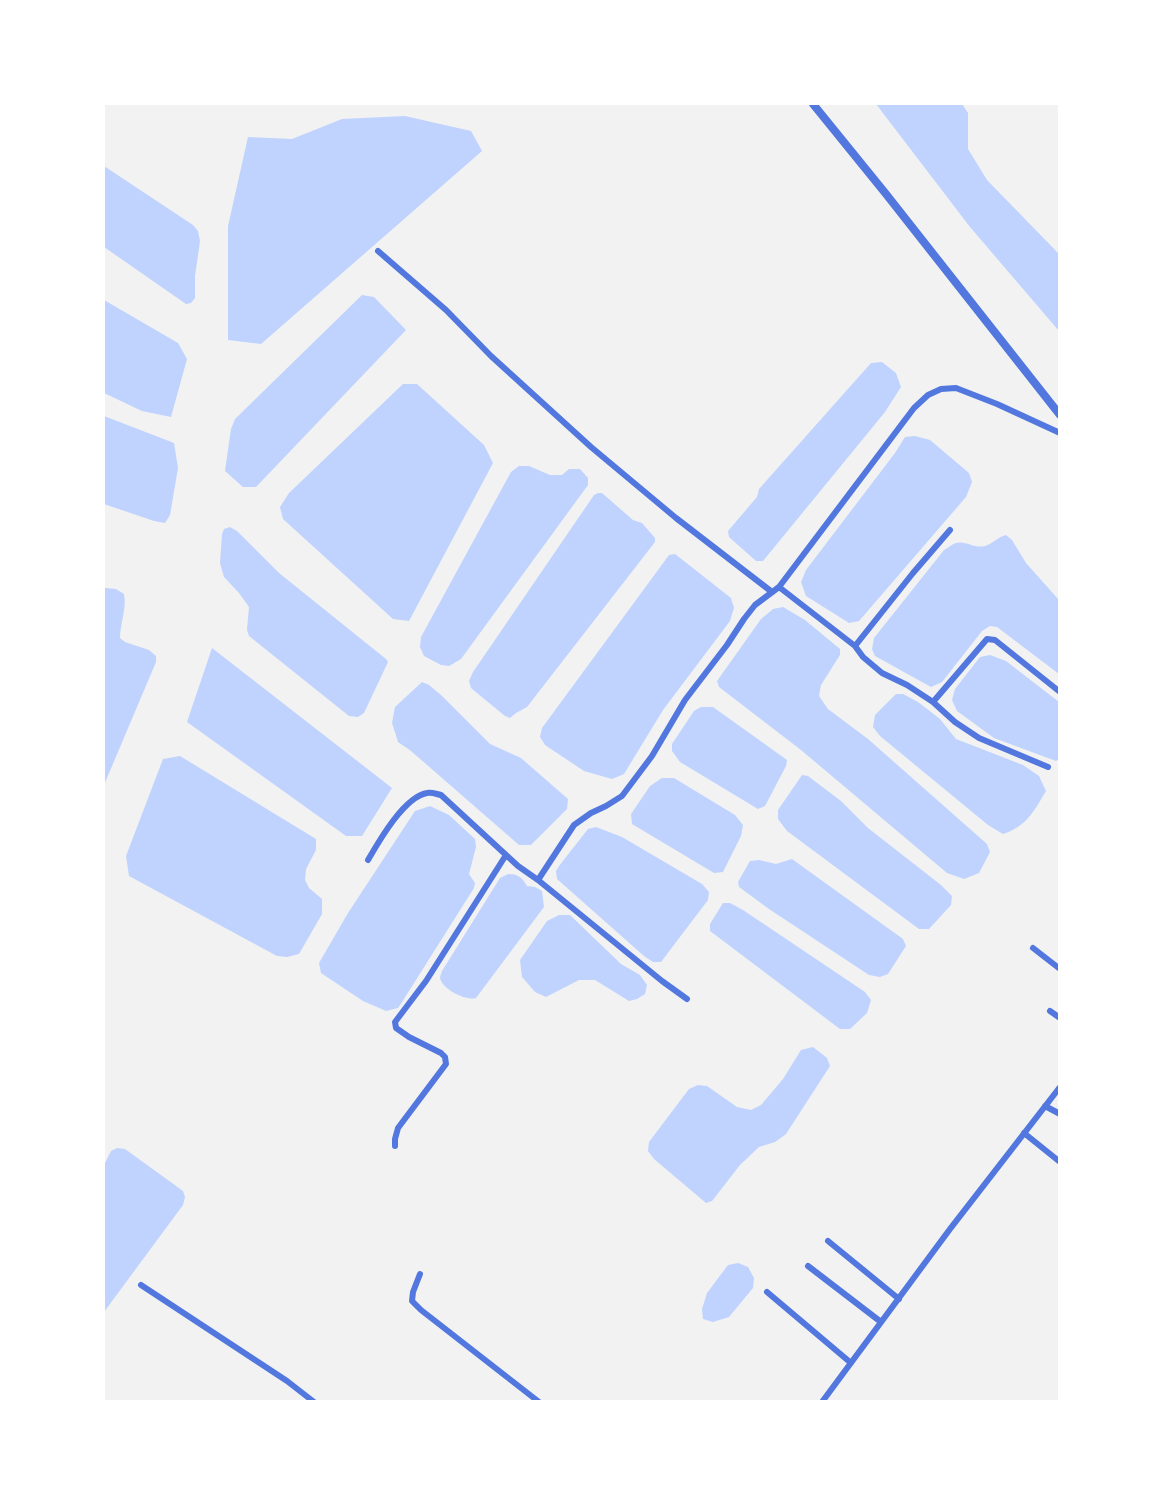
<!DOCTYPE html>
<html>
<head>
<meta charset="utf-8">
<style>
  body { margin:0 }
  #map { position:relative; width:1163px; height:1505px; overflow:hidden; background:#f2f2f2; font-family:"Fira Sans",sans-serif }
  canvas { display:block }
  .frame { position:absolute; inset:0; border:105px solid #fff; pointer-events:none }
</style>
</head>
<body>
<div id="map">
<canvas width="1163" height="1505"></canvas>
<div class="frame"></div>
</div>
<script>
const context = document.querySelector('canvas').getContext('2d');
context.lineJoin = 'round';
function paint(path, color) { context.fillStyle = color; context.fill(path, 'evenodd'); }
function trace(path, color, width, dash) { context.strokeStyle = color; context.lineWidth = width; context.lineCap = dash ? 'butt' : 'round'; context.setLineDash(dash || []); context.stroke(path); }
paint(new Path2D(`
  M 876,104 L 962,104 L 968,113 L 968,149 L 987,180 L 1059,254 L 1059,331 L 970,227 Z
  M 405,116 L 471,131 L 482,151 L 261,344 L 228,340 L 228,226 L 248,137 L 292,139 L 342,119 Z
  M 104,166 L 193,225 L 198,231 L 200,241 L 195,276 L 195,298 L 191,303 L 186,304 L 104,247 Z
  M 362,295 L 374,297 L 406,330 L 256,487 L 243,487 L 225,471 L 231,429 L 235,419 Z
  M 104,300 L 178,343 L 187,359 L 171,417 L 142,411 L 104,393 Z
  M 882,362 L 896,373 L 901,387 L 885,412 L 763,561 L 756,561 L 729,537 L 728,531 L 757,497 L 759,489 L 871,363 Z
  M 403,384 L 417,384 L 484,445 L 493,463 L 409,621 L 393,619 L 283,519 L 280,507 L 289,493 Z
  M 104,416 L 174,443 L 178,468 L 170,515 L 165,523 L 154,521 L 104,504 Z
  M 915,436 L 930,440 L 969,473 L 972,482 L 966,497 L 859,621 L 849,623 L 806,596 L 801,582 L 806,570 L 895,453 L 905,437 Z
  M 519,466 L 529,466 L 550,475 L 562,475 L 569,469 L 580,469 L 588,478 L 588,485 L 461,659 L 449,666 L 441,665 L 424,656 L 420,647 L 421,637 L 511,472 Z
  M 598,493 L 602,493 L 633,520 L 642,523 L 655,538 L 655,542 L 527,707 L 516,713 L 510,718 L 505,716 L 471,688 L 469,681 L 473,672 L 594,495 Z
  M 230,527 L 237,531 L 279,573 L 386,659 L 388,662 L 364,713 L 358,717 L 349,716 L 249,636 L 247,630 L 249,607 L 239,593 L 224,577 L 220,563 L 222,534 L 224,529 Z
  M 1006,535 L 1012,540 L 1026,563 L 1059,600 L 1059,674 L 997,627 L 990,626 L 982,631 L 942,682 L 931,687 L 875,656 L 872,649 L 874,638 L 944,550 C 948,548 952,544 956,543 C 965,540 975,549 985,546 C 992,544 998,537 1006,535 Z
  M 675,554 L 731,598 L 734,608 L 730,621 L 663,710 L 624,774 L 612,779 L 584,771 L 545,745 L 540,737 L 542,728 L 669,555 Z
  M 105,588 L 116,589 L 124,594 C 127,609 120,623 120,638 L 125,642 L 149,650 L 156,656 L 156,662 L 104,785 L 104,590 Z
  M 783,607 L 805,620 L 840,649 L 840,655 L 821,685 L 819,696 L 828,709 L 868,739 L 987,844 L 990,852 L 979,873 L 964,879 L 947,873 L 801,750 L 719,687 L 717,681 L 761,619 L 773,609 Z
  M 212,648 L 392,788 L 362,836 L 346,836 L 187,722 Z
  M 990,655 L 1006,661 L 1059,702 L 1059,759 L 1056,761 L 994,738 L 957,711 L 952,700 L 955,689 L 980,657 Z
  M 422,682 L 429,685 L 441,695 L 490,744 L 521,758 L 568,799 L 567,809 L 531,845 L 519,845 L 411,751 L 398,742 L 392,723 L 395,707 Z
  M 896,694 L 903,694 L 918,702 L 940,719 L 956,739 L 1023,765 L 1039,776 L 1046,791 C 1034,811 1027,826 1003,834 L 988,825 L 880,736 L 873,727 L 875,715 Z
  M 701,707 L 713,707 L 787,760 L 786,766 L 765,806 L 758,809 L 680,762 L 672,751 L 672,744 L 694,711 Z
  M 180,756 L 316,839 L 316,850 L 306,869 L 305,880 L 309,888 L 322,899 L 322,914 L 299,954 L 287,957 L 277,956 L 129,876 L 126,856 L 163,759 Z
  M 802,775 L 808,776 L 841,801 L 868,828 L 941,885 L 952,896 L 951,905 L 929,929 L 919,929 L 787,831 L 778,819 L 778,810 Z
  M 662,778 L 674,778 L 735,815 L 743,825 L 741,836 L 723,872 L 714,873 L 632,824 L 631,814 L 650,786 Z
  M 430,806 L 449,815 L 475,839 L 476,847 L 469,874 L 475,883 L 474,888 L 402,1002 L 398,1008 L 386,1011 L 363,1001 L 321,973 L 319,963 L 348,913 L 415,811 Z
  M 596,827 L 622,837 L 702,884 L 709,892 L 708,900 L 661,962 L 653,962 L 644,956 L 557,879 L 556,871 L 559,866 L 588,829 Z
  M 792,859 L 903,939 L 906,946 L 888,974 L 880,977 L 869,975 L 769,909 L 739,887 L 738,882 L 750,861 L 759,860 L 776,864 Z
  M 508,874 C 518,874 522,877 527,886 L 535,887 L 542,891 L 544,907 L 476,998 C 466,1001 445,990 441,981 C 439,977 441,975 442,971 L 500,878 Z
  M 723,903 L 730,903 L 743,910 L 865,992 L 871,1000 L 867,1013 L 850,1029 L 840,1029 L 710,931 L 710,924 Z
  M 559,915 L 570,915 L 621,964 L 640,975 L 647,985 L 645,994 L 637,999 L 629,1001 L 595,980 L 579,980 L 546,997 L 535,992 L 522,977 L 520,960 L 547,921 Z
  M 813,1047 L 827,1058 L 830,1066 L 786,1134 L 775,1142 L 759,1147 L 740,1165 L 712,1201 L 706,1203 L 654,1159 L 648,1151 L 649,1142 L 689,1089 L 698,1085 L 707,1086 L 737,1107 L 751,1110 L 761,1105 L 783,1079 L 801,1050 Z
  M 117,1148 L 125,1149 L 183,1191 L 185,1197 L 183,1205 L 104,1312 L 104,1165 L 111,1151 Z
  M 738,1263 L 748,1267 L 754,1278 L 753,1288 L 729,1317 L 713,1322 L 703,1319 L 702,1309 L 707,1293 L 728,1265 Z`), '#bfd3fe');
trace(new Path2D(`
  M 378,251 L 446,310 L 491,356 L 591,447 L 676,518 L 772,592
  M 779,587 L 855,646 L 913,573 L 950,530
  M 855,646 L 863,657 L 882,673 L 907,685 L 933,702 L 955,722 L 979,738 L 1048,767
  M 933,702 L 987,639 L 995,640 L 1060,692
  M 368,860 C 379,841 404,797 427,793 C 432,792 436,794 441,795 L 518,866 L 538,880 L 574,825 L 591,813 L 606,806 L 622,796 L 652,756 L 685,700 L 727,645 L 744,619 L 755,605 L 779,587 L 914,408 L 928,395 L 941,389 L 956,388 L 997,404 L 1060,433
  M 538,880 L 662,981 L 687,999
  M 1033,948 L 1060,969
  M 1050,1011 L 1060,1018
  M 1045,1106 L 1060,1114
  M 1024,1133 L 1060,1162
  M 395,1146 L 395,1139 L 398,1128 L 446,1064 L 445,1057 L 441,1053 L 409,1037 L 396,1028 L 395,1022 L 426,981 L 506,855
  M 828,1241 L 899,1299
  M 808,1266 L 881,1322
  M 420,1274 L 413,1292 L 412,1301 L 421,1310 L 539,1402
  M 141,1285 L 287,1381 L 314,1402
  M 767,1292 L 851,1363
  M 822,1402 L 950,1229 L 1060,1087`), '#5277de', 6);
trace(new Path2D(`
  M 813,104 L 886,194 L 1060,415`), '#5277de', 8);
</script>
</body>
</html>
